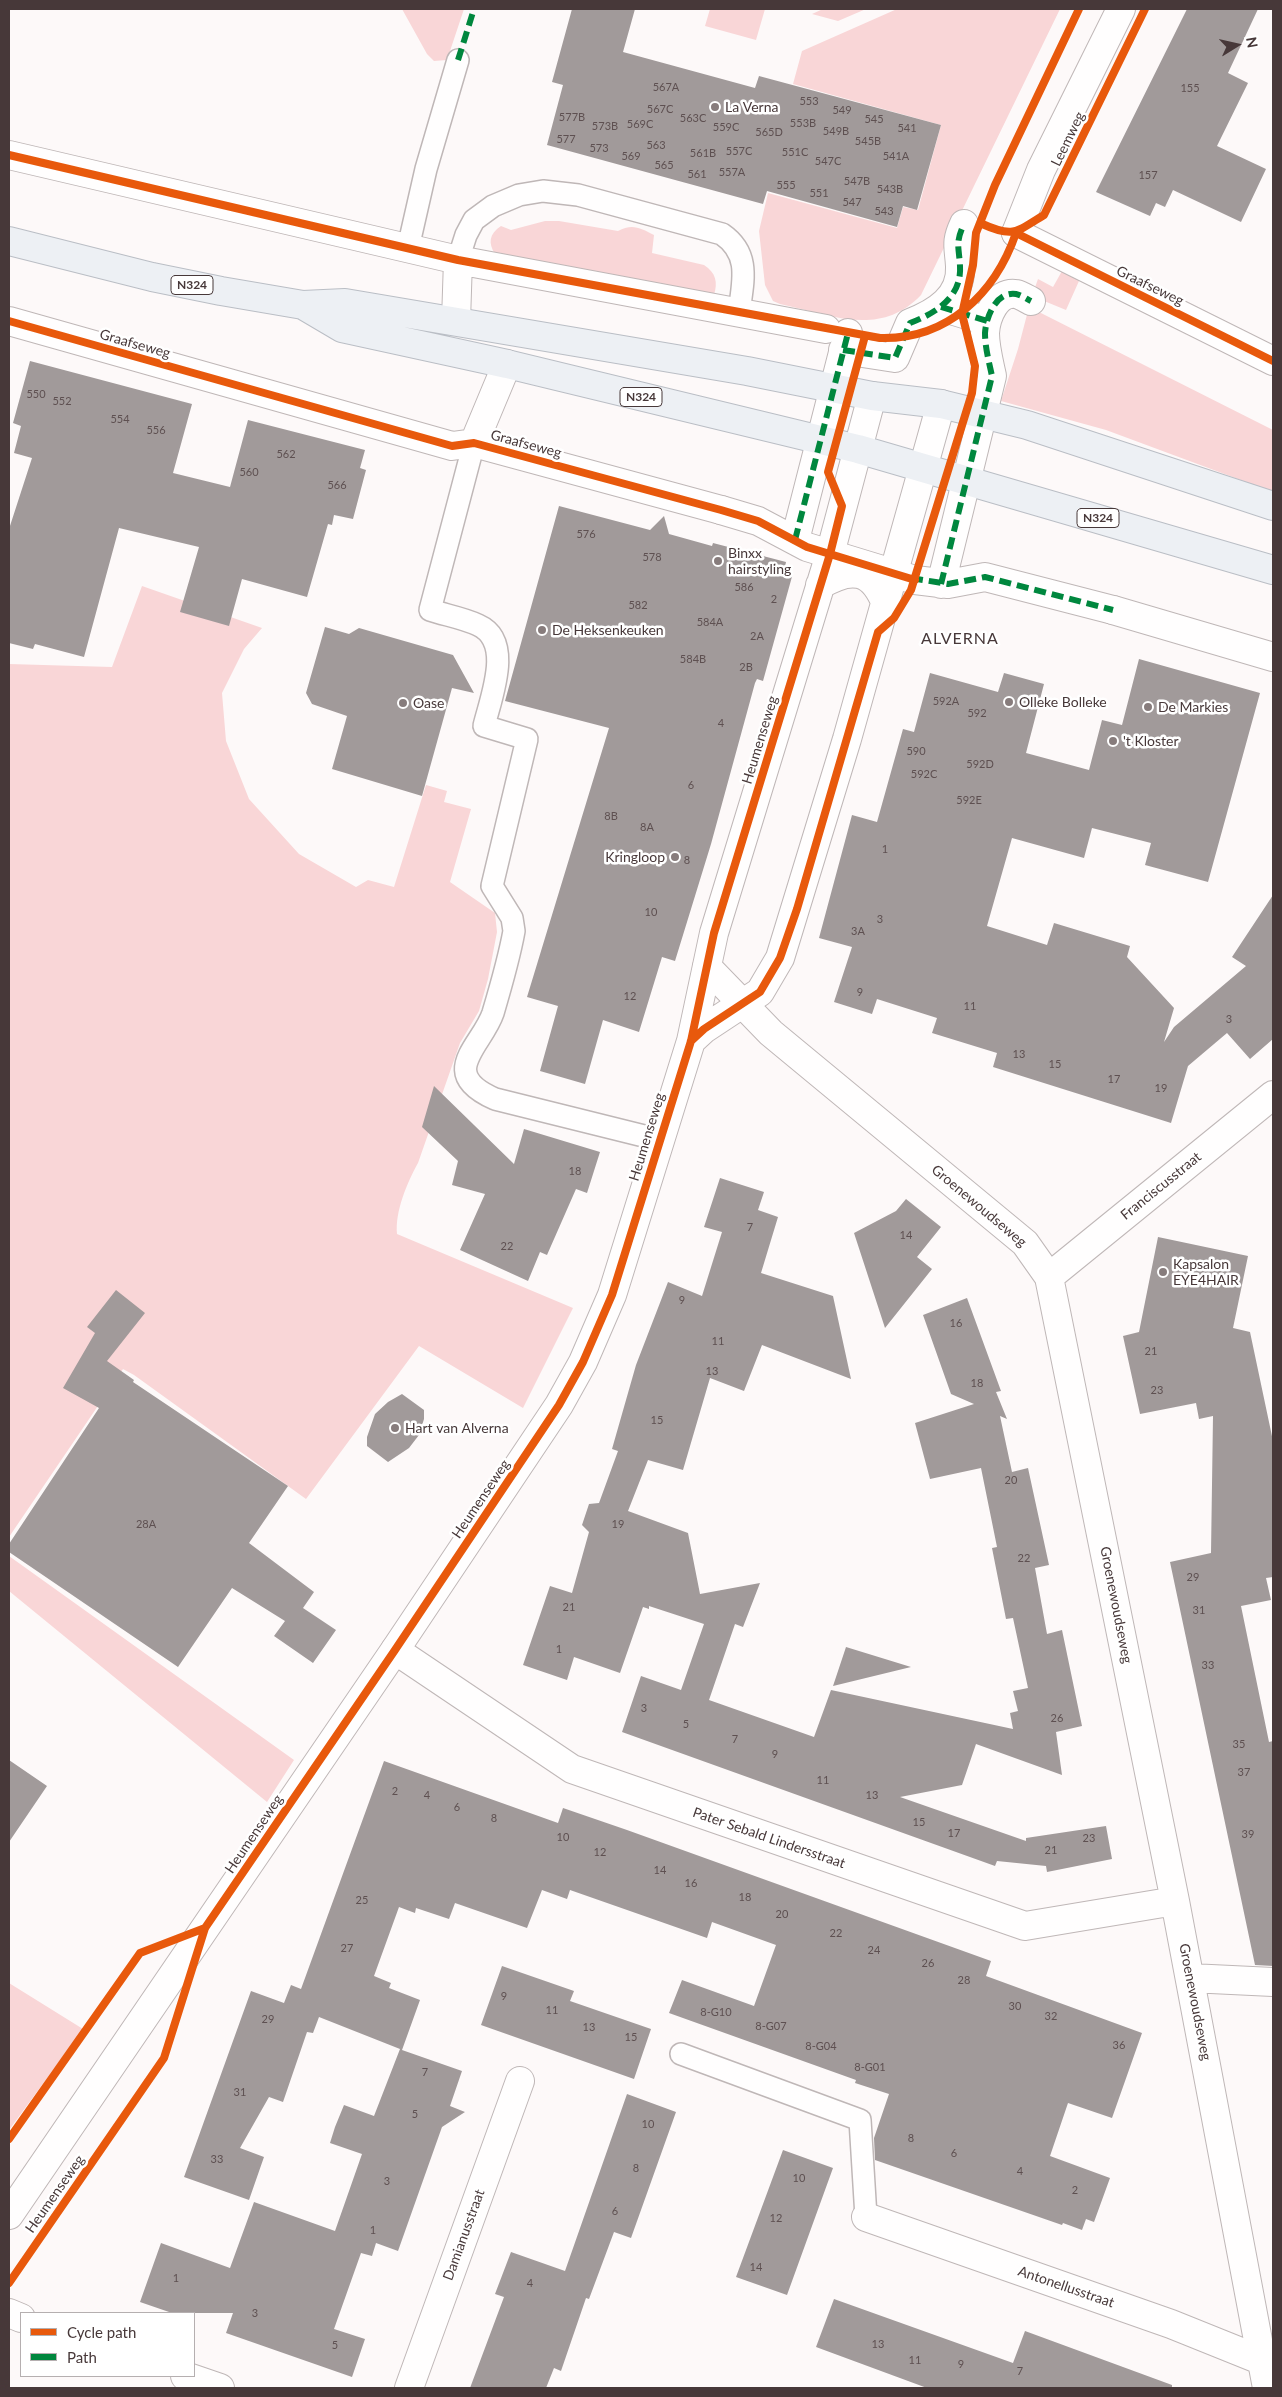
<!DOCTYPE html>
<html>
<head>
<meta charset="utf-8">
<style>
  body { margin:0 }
  #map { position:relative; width:1282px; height:2397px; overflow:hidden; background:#fdf9f9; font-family:Lato,sans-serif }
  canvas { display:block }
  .frame { position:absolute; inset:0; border:10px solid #473839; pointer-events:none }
  .legend { position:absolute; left:20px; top:2312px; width:175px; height:65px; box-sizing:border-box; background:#fff; border:1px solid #b5afb0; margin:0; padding:6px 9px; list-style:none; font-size:15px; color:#473839 }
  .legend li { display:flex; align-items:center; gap:10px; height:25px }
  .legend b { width:25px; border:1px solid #b5afb0 }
  .north { position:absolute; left:1212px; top:20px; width:50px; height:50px; -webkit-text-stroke:4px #fff; paint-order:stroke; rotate:80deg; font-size:14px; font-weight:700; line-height:20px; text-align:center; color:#473839 }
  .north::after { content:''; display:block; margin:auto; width:18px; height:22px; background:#473839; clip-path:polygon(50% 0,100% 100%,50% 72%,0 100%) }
</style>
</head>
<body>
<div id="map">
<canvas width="1282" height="2397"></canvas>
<div class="frame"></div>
<ul class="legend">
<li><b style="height:6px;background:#e8590c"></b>Cycle path</li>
<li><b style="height:6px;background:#00873e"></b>Path</li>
</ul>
<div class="north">N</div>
</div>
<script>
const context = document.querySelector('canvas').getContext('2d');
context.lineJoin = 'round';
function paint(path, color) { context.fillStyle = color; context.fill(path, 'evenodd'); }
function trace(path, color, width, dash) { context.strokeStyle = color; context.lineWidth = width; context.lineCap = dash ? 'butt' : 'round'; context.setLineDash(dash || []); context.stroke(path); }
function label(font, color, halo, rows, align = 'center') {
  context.font = font + ' Lato,sans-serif'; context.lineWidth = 5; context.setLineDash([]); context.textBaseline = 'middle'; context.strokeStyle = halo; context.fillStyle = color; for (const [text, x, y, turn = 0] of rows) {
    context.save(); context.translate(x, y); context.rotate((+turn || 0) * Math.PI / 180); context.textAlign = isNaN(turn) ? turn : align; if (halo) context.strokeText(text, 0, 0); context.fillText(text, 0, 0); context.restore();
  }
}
paint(new Path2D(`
  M 402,9 L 464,9 L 447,60 L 434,61 L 427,54 Z
  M 710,9 L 765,9 L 756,40 L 705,26 Z
  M 823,9 L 866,9 L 838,21 L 812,14 Z
  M 897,9 L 1060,9 L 921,295 C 880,338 831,315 780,304 L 773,301 L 765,285 L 759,231 L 768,193 L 897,228 L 903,207 L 918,210 L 941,125 L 793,84 L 802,51 Z
  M 545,221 L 559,221 L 618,231 C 632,223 641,228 654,235 L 652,253 L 704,265 C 716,273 718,282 714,295 L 495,254 C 488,243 489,234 501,226 L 511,230 Z
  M 1062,271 L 1079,281 L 1066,310 L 1032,296 L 1038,279 L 1053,287 Z
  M 1029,307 L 1273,430 L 1273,492 L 1106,430 L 1001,401 L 1018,349 Z
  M 142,586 L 262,628 L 244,649 L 222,693 L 226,741 L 249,799 L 299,854 L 356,887 L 368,880 L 394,887 L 426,785 L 447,791 L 444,802 L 471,809 L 450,882 L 495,913 L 497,932 L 488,979 L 479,1011 L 460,1043 L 418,1163 C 407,1183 395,1211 397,1234 L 573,1308 L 523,1408 L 419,1346 L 306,1499 L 134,1375 L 123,1369 L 9,1537 L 9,664 L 112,667 Z
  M 9,1556 L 294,1760 L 267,1802 L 9,1591 Z
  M 9,1983 L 83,2029 L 9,2130 Z`), '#f9d6d7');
paint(new Path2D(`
  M 572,9 L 635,9 L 623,52 L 755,88 L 759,76 L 941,125 L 917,210 L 903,206 L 897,227 L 767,191 L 763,204 L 547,145 L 563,85 L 552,82 Z
  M 1187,9 L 1258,9 L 1228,73 L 1248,83 L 1217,146 L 1266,169 L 1241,222 L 1173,190 L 1165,207 L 1156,203 L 1150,216 L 1096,192 Z
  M 30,361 L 192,404 L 173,473 L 230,487 L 248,420 L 365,450 L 360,468 L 366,470 L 353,519 L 334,515 L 332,525 L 328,524 L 307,597 L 242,579 L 229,626 L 180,612 L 199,547 L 119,528 L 84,657 L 35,644 L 33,649 L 9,643 L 9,529 L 32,458 L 14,453 L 21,426 L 13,423 Z
  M 559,506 L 650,530 L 664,516 L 669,534 L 712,546 L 713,543 L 786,562 L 785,567 L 789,568 L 788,572 L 793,573 L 763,681 L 757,679 L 755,683 L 711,844 L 675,961 L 662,957 L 639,1032 L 603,1020 L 585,1084 L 540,1071 L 558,1006 L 527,997 L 609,728 L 505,701 Z
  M 325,627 L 349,634 L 359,628 L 453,655 L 474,693 L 452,688 L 422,796 L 332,769 L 347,716 L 312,704 L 306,693 Z
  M 1139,659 L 1260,693 L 1208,882 L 1145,865 L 1151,843 L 1092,828 L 1084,858 L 1012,838 L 987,926 L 1047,945 L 1054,923 L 1130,946 L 1127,957 L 1174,1008 L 1164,1042 L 1174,1027 L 1246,966 L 1232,957 L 1273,895 L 1273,1039 L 1250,1059 L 1227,1033 L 1188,1066 L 1171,1123 L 993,1067 L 997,1053 L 932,1033 L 937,1018 L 877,999 L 872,1014 L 834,1002 L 852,947 L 819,938 L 852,815 L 877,822 L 903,729 L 914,732 L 930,673 L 998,692 L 1004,673 L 1044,684 L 1026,753 L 1089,770 L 1102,720 L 1122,725 Z
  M 434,1086 L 514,1164 L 524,1129 L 600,1152 L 587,1193 L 576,1189 L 547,1255 L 540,1252 L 528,1281 L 460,1250 L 485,1194 L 452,1185 L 458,1161 L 422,1127 Z
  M 720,1178 L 764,1192 L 758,1210 L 778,1217 L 761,1273 L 833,1296 L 851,1379 L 762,1345 L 744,1391 L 710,1378 L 683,1470 L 648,1460 L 628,1511 L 688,1533 L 700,1594 L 760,1583 L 743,1627 L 735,1624 L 709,1700 L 814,1737 L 831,1690 L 1013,1729 L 1010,1713 L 1018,1711 L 1013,1691 L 1028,1688 L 1013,1618 L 1006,1619 L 992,1548 L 997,1547 L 981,1468 L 930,1479 L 915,1423 L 974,1404 L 951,1394 L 923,1315 L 967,1298 L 1001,1391 L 996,1392 L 1007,1419 L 1000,1416 L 1012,1472 L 1028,1468 L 1049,1565 L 1035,1568 L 1047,1634 L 1062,1630 L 1082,1726 L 1056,1732 L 1062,1775 L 976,1744 L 962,1785 L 900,1797 L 1026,1841 L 1026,1838 L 1106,1826 L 1112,1859 L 1047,1872 L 1046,1866 L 997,1861 L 995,1866 L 622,1732 L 641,1676 L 681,1690 L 704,1624 L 649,1606 L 649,1609 L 643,1607 L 620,1673 L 574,1657 L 567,1680 L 523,1665 L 550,1586 L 572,1593 L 589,1532 L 582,1525 L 589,1504 L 599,1503 L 618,1451 L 612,1449 L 636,1365 L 668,1282 L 702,1296 L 722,1232 L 704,1227 Z
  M 906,1199 L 941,1227 L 917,1257 L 932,1269 L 885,1328 L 854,1233 L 896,1211 Z
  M 1158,1237 L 1248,1256 L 1233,1328 L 1250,1332 L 1273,1441 L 1273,1577 L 1266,1578 L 1271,1600 L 1241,1606 L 1269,1742 L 1273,1741 L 1273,1966 L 1255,1965 L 1170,1562 L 1211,1553 L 1213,1416 L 1199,1419 L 1196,1403 L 1140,1414 L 1123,1336 L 1139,1332 Z
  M 116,1290 L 145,1313 L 107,1361 L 134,1380 L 133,1382 L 288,1486 L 249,1543 L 314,1592 L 303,1608 L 336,1630 L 313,1663 L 274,1636 L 285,1621 L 232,1588 L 178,1667 L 9,1552 L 9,1544 L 99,1408 L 63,1388 L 95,1333 L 87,1327 Z
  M 402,1394 L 424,1410 L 424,1419 L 419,1435 L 409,1448 L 388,1462 L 367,1446 L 367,1437 L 375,1414 L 388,1402 Z
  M 846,1647 L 911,1667 L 833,1686 Z
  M 9,1760 L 47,1786 L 9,1842 Z
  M 384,1761 L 558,1823 L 563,1808 L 627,1830 L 991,1961 L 986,1976 L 1142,2033 L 1112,2118 L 1068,2103 L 1050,2156 L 1110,2178 L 1094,2222 L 1086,2219 L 1082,2230 L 1063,2223 L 1062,2225 L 875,2160 L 874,2138 L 889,2094 L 855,2083 L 856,2080 L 669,2013 L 682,1980 L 754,2006 L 776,1945 L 712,1922 L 707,1938 L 570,1890 L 567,1899 L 542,1890 L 527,1928 L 455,1903 L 449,1919 L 416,1908 L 415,1913 L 399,1907 L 374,1976 L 391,1983 L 389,1988 L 420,2000 L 402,2050 L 462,2071 L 450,2106 L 465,2112 L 442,2127 L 398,2251 L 376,2243 L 372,2256 L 361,2253 L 334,2329 L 365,2339 L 352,2377 L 226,2333 L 233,2313 L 172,2313 L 140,2302 L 161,2243 L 230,2268 L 254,2202 L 335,2231 L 362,2154 L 330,2143 L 335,2127 L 344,2105 L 374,2116 L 400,2049 L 319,2017 L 313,2033 L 307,2032 L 283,2102 L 269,2097 L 240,2148 L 264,2157 L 249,2200 L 184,2177 L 251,1991 L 284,2003 L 291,1985 L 301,1989 Z
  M 502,1966 L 574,1991 L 570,2001 L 651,2029 L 634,2079 L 481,2025 Z
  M 627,2094 L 676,2112 L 631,2238 L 614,2232 L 589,2299 L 586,2298 L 561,2371 L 554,2368 L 546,2388 L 470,2388 L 504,2297 L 495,2294 L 511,2252 L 565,2271 Z
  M 783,2150 L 833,2168 L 787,2295 L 736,2277 Z
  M 834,2299 L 1013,2363 L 1025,2331 L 1172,2385 L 1172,2388 L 927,2388 L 816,2347 Z`), '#a19a9a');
const service = new Path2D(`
  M 408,248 L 426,169 L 458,60
  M 458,260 L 466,235 L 474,220 L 493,206 L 519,195 L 543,191 L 578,195 L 722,234 C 751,254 743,281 739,312
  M 474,443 L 430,610 C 445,615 463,618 478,625 C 514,641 491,697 484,726 L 527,739 L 492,886 L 512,918 L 514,931 C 509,959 501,986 493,1013 C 482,1046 436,1073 495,1099 L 660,1140
  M 681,2054 L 860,2120 L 866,2217`);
const pedestrian = new Path2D(`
  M 941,307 L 987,321
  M 843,350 L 895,358 L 910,323 C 936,313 962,297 960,266 C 959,247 955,243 964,224
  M 721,510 L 758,521 L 807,547 L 915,580 L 948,584 L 985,577 L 1113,610
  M 795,540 L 848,333
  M 941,584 L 992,376 C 989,362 985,347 985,333 C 986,317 996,291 1016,294 C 1021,295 1027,299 1031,301`);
const minor = new Path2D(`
  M 9,155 L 458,260 L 826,329
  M 1016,233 L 1273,361
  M 9,321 L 452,446 L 474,443 L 721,510
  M 456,321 L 458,260
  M 474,443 L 507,364
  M 1113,610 L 1273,657
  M 707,967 L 771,1033 L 1025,1243 L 1049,1277 L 1175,1901 L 1267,2388
  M 1049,1277 L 1273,1095
  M 395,1650 L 572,1769 L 1025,1926 L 1175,1901
  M 1190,1978 L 1273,1982
  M 866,2217 L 1171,2324 L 1263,2361 L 1273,2361
  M 9,2313 L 21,2318
  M 185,2376 L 220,2388
  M 409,2388 L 520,2081`);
const tertiary = new Path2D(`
  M 1016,233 L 1041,170 L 1121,9
  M 820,585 C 852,566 872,569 886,604
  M 691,1041 L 704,1029 L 760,992 L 780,958 L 847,739 L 941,404
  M 9,2215 L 395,1650 L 559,1405 L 583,1362 L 612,1295 L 691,1041 L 714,933 L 830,554 L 872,396`);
const primary = new Path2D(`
  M 9,241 L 152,277 L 221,291 L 303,305 L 345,303 L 747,371 L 872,396 L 941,404 L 1027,425 L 1273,506
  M 303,305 L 342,328 L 507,364 L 858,449 L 1273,570`);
trace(service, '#bfb7b7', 24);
trace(pedestrian, '#bfb7b7', 30);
trace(minor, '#bfb7b7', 30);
trace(tertiary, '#bfb7b7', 30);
trace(primary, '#babec5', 30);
trace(service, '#fffefe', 21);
trace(pedestrian, '#fffefe', 28);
trace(minor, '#fffefe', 28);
trace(tertiary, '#fffefe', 28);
trace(primary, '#edf0f4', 28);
trace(new Path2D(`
  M 458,60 L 474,9
  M 941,307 L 987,321
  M 843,350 L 895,358 L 910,323 C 936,313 962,297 960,266 C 959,247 955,243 964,224
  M 795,540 L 848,333
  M 911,578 L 948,584 L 985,577 L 1113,610
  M 941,584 L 992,376 C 989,362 985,347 985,333 C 986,317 996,291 1016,294 C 1021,295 1027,299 1031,301`), '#00873e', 6, [12, 6]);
trace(new Path2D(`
  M 9,155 L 458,260 L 880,338 C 947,340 995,294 1016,233
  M 980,223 C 1013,238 1015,233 1044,215 L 1145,9
  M 1016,233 L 1273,361
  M 9,321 L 452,446 L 474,443 L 721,510 L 758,521 L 807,547 L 915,580
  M 691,1041 L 704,1029 L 760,992 L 780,958 L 797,909 L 878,632 L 894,618 L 911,590 L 972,393 L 975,366 L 962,314 L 973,265 L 976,233 L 995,185 L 1079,9
  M 9,2139 L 140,1953 L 205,1928
  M 9,2283 L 164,2058 L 205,1928 L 395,1650 L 559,1405 L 583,1362 L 612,1295 L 691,1041 L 714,933 L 830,554 L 842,506 L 828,472 L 865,336`), '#e8590c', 8);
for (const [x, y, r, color] of [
  [715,107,5,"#877c7c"],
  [718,561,5,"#877c7c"],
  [542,630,5,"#877c7c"],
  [1009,702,5,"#877c7c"],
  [403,703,5,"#877c7c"],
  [1148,707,5,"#877c7c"],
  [1113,741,5,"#877c7c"],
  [675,857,5,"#877c7c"],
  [1163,1272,5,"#877c7c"],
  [395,1428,5,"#877c7c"]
]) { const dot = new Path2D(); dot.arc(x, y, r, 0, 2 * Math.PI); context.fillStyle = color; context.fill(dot); trace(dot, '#fff', 2); }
label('11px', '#5e5051', null, [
  ["567A",666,87],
  ["155",1190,88],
  ["553",809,101],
  ["567C",660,109],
  ["549",842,110],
  ["577B",572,117],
  ["563C",693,118],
  ["545",874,119],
  ["553B",803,123],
  ["569C",640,124],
  ["573B",605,126],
  ["559C",726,127],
  ["541",907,128],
  ["549B",836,131],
  ["565D",769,132],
  ["577",566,139],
  ["545B",868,141],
  ["563",656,145],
  ["573",599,148],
  ["557C",739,151],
  ["551C",795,152],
  ["561B",703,153],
  ["569",631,156],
  ["541A",896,156],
  ["547C",828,161],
  ["565",664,165],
  ["557A",732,172],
  ["561",697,174],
  ["157",1148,175],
  ["547B",857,181],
  ["555",786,185],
  ["543B",890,189],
  ["551",819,193],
  ["547",852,202],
  ["543",884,211],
  ["550",36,394],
  ["552",62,401],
  ["554",120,419],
  ["556",156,430],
  ["562",286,454],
  ["560",249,472],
  ["566",337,485],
  ["576",586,534],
  ["578",652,557],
  ["586",744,587],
  ["2",774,599],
  ["582",638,605],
  ["584A",710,622],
  ["2A",757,636],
  ["584B",693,659],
  ["2B",746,667],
  ["592A",946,701],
  ["592",977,713],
  ["4",721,723],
  ["590",916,751],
  ["592D",980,764],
  ["592C",924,774],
  ["6",691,785],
  ["592E",969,800],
  ["8B",611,816],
  ["8A",647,827],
  ["1",885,849],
  ["8",687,860],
  ["10",651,912],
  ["3",880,919],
  ["3A",858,931],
  ["9",860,992],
  ["12",630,996],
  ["11",970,1006],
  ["3",1229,1019],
  ["13",1019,1054],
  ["15",1055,1064],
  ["17",1114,1079],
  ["19",1161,1088],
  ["18",575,1171],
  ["7",750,1227],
  ["14",906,1235],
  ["22",507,1246],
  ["9",682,1300],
  ["16",956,1323],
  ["11",718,1341],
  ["21",1151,1351],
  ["13",712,1371],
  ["18",977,1383],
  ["23",1157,1390],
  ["15",657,1420],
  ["20",1011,1480],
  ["28A",146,1524],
  ["19",618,1524],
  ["22",1024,1558],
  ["29",1193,1577],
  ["21",569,1607],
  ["31",1199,1610],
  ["1",559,1649],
  ["33",1208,1665],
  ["3",644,1708],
  ["26",1057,1718],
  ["5",686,1724],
  ["7",735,1739],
  ["35",1239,1744],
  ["9",775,1754],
  ["37",1244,1772],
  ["11",823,1780],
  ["2",395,1791],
  ["4",427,1795],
  ["13",872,1795],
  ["6",457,1807],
  ["8",494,1818],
  ["15",919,1822],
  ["17",954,1833],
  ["39",1248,1834],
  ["10",563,1837],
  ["23",1089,1838],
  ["21",1051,1850],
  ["12",600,1852],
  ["14",660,1870],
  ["16",691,1883],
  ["18",745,1897],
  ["25",362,1900],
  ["20",782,1914],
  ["22",836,1933],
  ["27",347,1948],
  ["24",874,1950],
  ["26",928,1963],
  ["28",964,1980],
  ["9",504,1996],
  ["30",1015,2006],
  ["11",552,2010],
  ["8-G10",716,2012],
  ["32",1051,2016],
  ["29",268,2019],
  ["8-G07",771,2026],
  ["13",589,2027],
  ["15",631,2037],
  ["36",1119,2045],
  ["8-G04",821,2046],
  ["8-G01",870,2067],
  ["7",425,2072],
  ["31",240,2092],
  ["5",415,2114],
  ["10",648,2124],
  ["8",911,2138],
  ["6",954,2153],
  ["33",217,2159],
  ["8",636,2168],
  ["4",1020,2171],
  ["10",799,2178],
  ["3",387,2181],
  ["2",1075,2190],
  ["6",615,2211],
  ["12",776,2218],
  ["1",373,2230],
  ["14",756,2267],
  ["1",176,2278],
  ["4",530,2283],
  ["3",255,2313],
  ["13",878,2344],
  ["5",335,2345],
  ["11",915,2360],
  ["9",961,2364],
  ["7",1020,2371]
]);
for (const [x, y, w] of [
  [192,285,42],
  [641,397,42],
  [1098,518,42]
]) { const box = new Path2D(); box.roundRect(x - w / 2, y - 9.5, w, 19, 4); context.fillStyle = '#fff'; context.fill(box); trace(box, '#473839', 1); }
label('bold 12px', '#473839', null, [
  ["N324",192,285],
  ["N324",641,397],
  ["N324",1098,518]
]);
label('14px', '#473839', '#fff', [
  ["La Verna",725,107],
  ["Binxx",728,553],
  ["hairstyling",728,569],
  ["De Heksenkeuken",552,630],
  ["Olleke Bolleke",1019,702],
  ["Oase",413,703],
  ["De Markies",1158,707],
  ["'t Kloster",1123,741],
  ["Kringloop",665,857,"right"],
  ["Kapsalon",1173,1264],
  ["EYE4HAIR",1173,1280],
  ["Hart van Alverna",405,1428]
], 'left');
label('14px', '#473839', '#fff', [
  ["Leemweg",1068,139,-64],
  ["Graafseweg",1150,286,26],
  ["Graafseweg",135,344,16],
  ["Graafseweg",526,444,15],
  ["Heumenseweg",760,740,-73],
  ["Heumenseweg",647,1137,-73],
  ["Franciscusstraat",1161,1186,-39],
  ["Groenewoudseweg",979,1206,40],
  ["Heumenseweg",481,1499,-56],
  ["Groenewoudseweg",1116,1605,79],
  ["Heumenseweg",254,1834,-56],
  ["Pater Sebald Lindersstraat",769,1838,19],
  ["Groenewoudseweg",1195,2002,79],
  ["Heumenseweg",55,2194,-55],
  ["Damianusstraat",464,2235,-70],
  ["Antonellusstraat",1066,2287,19]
]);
context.letterSpacing = '1px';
label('16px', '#473839', '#fff', [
  ["ALVERNA",960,639]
]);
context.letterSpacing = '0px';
</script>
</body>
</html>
